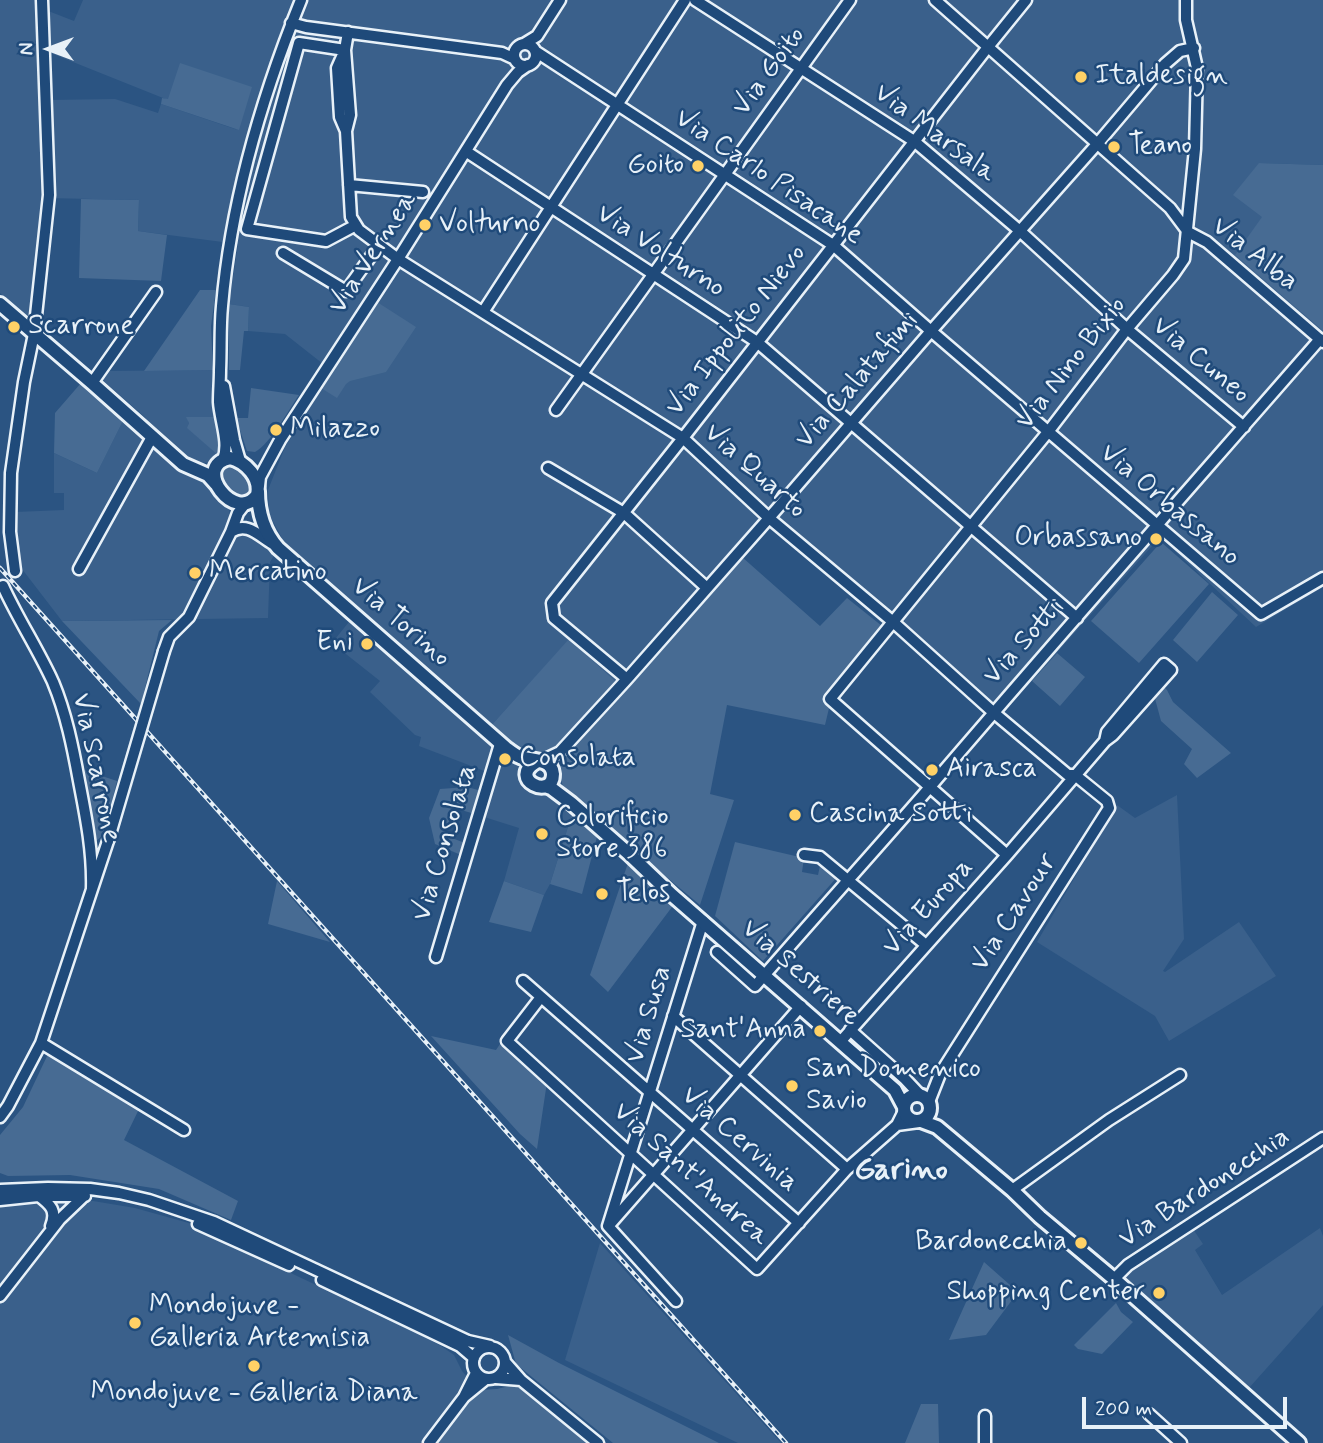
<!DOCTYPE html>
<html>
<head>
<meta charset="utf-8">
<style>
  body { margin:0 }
  #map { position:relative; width:1323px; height:1443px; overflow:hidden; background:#2b5482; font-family:Mynerve,sans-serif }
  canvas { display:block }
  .north { position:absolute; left:14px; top:14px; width:70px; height:70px; -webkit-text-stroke:5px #1f4a7a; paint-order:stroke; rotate:270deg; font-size:19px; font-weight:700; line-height:28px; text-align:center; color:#e8f1f8 }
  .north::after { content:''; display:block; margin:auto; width:24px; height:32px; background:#e8f1f8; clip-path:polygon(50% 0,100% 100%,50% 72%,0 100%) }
  .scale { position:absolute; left:1082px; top:1397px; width:205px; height:32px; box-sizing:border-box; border:4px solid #e8f1f8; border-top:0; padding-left:9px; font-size:21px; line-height:24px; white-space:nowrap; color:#e8f1f8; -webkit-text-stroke:5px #1f4a7a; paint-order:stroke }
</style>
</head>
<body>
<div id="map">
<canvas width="1323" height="1443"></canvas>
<div class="north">N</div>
<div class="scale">200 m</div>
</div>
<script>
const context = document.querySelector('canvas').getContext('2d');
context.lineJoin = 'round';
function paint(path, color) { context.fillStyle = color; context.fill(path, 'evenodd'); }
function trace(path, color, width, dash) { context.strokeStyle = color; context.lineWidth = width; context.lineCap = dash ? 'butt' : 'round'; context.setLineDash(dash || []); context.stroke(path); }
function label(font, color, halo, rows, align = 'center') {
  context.font = font + ' Mynerve,sans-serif'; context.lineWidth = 5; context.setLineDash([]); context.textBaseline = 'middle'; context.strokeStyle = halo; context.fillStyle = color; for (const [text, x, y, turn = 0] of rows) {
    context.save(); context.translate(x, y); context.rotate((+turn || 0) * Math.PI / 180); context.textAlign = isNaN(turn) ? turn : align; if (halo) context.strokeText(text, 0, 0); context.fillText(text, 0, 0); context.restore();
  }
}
paint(new Path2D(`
  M 0,0 L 38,0 L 38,7 L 74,21 L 83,0 L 1323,0 L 1323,165 L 1259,163 L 1263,217 L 1236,255 L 1323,331 L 1323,587 L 1256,627 L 1160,537 L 995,722 L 770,525 L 624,690 L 569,640 L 489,728 L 284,542 L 269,514 L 268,490 L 285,447 L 332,371 L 285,334 L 248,331 L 249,307 L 229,304 L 238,244 L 138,231 L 139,200 L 46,198 L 31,321 L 0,293 ZM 48,52 L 168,100 L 238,130 L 161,104 L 158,113 L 115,99 L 49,100 Z
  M 213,370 L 217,417 L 187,417 L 189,423 L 188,428 L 220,457 L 210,463 L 192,462 L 180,457 L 142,422 L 146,418 L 100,378 L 106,371 Z
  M 125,417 L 205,476 L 222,497 L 229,509 L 231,520 L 237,531 L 247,532 L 276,552 L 270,562 L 268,618 L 62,621 L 22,569 L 15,539 L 15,512 L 64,510 L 64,493 L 54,493 L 54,453 L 97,473 Z
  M 352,618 L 495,744 L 487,772 L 419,746 L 421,737 L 415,735 L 370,692 L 380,681 L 332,643 Z
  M 501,748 L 549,792 L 573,811 L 550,884 L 544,895 L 504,881 L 519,828 L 481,816 Z
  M 1177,795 L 1184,939 L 1163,971 L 1165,972 L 1239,922 L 1276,976 L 1169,1041 L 1155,1016 L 1037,942 L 1117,805 L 1135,818 Z
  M 53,1199 L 87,1200 L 135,1208 L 196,1225 L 297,1276 L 410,1329 L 441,1346 L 454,1355 L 462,1371 L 479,1390 L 438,1443 L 0,1443 L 0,1204 Z
  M 1320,1228 L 1323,1236 L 1323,1305 L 1249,1388 L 1122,1277 L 1193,1229 L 1203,1244 L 1195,1250 L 1222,1295 Z
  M 600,1243 L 781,1443 L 738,1443 L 565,1360 Z`), '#3a608b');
paint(new Path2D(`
  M 180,63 L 252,87 L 239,130 L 161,104 L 162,98 L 168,99 Z
  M 1259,163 L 1323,165 L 1323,331 L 1235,255 L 1262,217 L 1233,195 Z
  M 81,199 L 139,200 L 138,231 L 167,235 L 161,281 L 79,278 Z
  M 200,290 L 216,290 L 211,326 L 213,370 L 144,371 Z
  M 377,302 L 416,327 L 386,372 L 350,381 L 346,384 L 337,398 L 321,388 Z
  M 229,304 L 249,307 L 248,331 L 244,331 L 240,370 L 229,370 Z
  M 81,383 L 125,417 L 97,473 L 54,453 L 55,413 Z
  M 251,388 L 299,395 C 287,412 272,442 255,452 L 247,451 L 236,418 L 248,418 Z
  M 186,417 L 217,417 L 223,443 L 220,457 L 187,428 L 189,423 Z
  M 230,464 L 235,464 L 253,479 L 253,491 C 250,494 247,497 243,497 C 236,497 226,487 223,482 C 220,477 221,475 223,469 Z
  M 1161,542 L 1209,584 L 1139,663 L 1091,621 Z
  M 742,557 L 820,626 L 847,598 L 882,626 L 824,698 L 830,704 L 825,725 L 727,705 L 710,794 L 734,800 L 700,905 L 566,793 C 559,776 557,772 565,755 Z
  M 1212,592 L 1238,615 L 1197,662 L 1173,640 Z
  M 172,620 L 159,631 L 141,704 L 62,621 Z
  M 569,639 L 615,681 L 553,752 L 543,757 L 521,752 L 489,728 Z
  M 1057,653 L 1085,677 L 1060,706 L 1032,681 Z
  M 1162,685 L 1167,690 L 1173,702 L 1231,753 L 1197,778 L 1184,764 L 1192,749 L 1161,721 L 1154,695 Z
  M 84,770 L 117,781 L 103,835 L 95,842 Z
  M 467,787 L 482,791 L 475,814 L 454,808 L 444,835 L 465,843 L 461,855 L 435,844 L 429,818 L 440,789 Z
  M 573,811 L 598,833 L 582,894 L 550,884 Z
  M 735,842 L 804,858 L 802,872 L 818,875 L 821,861 L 838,876 L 763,961 L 715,916 Z
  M 629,860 L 675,903 L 608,992 L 590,975 Z
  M 277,881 L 330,942 L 268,924 Z
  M 504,881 L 544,895 L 531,932 L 489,922 Z
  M 431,1036 L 496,1050 L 502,1041 L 547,1082 L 537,1149 L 520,1134 Z
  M 48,1054 L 140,1107 L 124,1140 L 238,1201 L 231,1220 L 159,1189 L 70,1175 L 8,1176 L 0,1173 L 0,1135 L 23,1107 Z
  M 984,1262 L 1018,1292 L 986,1335 L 949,1340 Z
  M 1116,1303 L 1121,1312 L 1133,1322 L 1131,1324 L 1102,1354 L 1078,1349 L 1074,1345 Z
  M 508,1335 L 559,1363 L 719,1443 L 613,1443 L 516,1364 Z
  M 518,1384 L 591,1443 L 438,1443 L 479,1390 L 497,1389 Z
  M 921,1404 L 938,1404 L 939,1443 L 905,1443 Z`), '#476b93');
const minor = new Path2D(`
  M 695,0 L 914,141 L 1020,231 L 1127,329 L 1244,427
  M 935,0 L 1170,208 L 1188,232 L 1207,242 L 1323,342
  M 291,23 L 306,27 L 502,53 L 515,59
  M 348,32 L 345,50 L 337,68 L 340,117 L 346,131 L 351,217 L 359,230 L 398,259 L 683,438 L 769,518 L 892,621 L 993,712 L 1068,775 L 1075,775 L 1107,801 L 1109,808 L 940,1074 L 929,1102
  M 524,44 L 537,36 L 560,0
  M514 55a11 11 0 1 1 22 0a11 11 0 1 1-22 0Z
  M 345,50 L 299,43 L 247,229 L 326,241 L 356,225
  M 345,50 L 350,115 L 346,131
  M 535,51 L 833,245 L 931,331 L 1261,614 L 1323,578
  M 467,152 L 757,342 L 1077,618
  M 349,185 L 423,192
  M 283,253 L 346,291 L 379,245
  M 483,312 L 685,0
  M 92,383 L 156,292
  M 224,386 L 234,440 L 240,461
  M 556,410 L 850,0
  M 223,460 C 230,443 220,420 219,402 C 219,391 220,381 220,370 C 221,348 220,327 222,306 C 231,202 262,96 301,0
  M 548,468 L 624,513 L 707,588
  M 259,486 L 260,477 L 280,440 L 398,259 L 507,85 L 518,72 L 528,65
  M 231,532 C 247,521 259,536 273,544
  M 79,569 L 152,437
  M 15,571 L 10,532 L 11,473 L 24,382 L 34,334 L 49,195 L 42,0
  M 3,586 C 18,619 38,649 53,682 C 66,713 73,748 79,781 C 86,817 93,852 92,889
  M 164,651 L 169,637 L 189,617 L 231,532 L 238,513 L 245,504
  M 627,679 L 554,618 L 552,603 L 683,438 L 988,47 L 1026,0
  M 541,761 L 560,752 L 627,679 L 769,518 L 931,331 L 1098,143 L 1165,64 L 1180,51 L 1194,48
  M 804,855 L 820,857 L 926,945
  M 1007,855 L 830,699 L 1048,432 L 1127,329 L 1173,275 L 1184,259 L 1195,149 L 1197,68 L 1186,20 L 1186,0
  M 717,952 L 755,986 C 813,919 872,854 930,787 C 1059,636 1190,488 1320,339
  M 436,957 L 500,744
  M 523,981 L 799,1223
  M 541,997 L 507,1041 L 757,1269 L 847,1169 L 897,1125 L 904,1111
  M 673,1016 L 847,1169
  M 850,1030 L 905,1079 L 920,1095
  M 841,1041 L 1007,855 L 1105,741 L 1113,735 L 1171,670 L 1164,664 L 1107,732 L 1105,741
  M 41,1043 L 184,1130
  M 0,1117 L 8,1106 L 41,1043 L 108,841
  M 897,1125 L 919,1122
  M 0,1190 L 48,1188 L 90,1189 L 119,1193 L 149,1200 L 214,1222 L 468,1341 L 490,1346
  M 1012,1190 L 1109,1120 L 1180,1075
  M 39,1196 C 51,1205 57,1211 51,1226
  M 0,1200 L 38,1196 L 85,1196
  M 611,1223 L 801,1006
  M 198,1224 L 289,1265
  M 608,1226 L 703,921
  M 608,1226 L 676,1301
  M 1114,1279 L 1128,1265 L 1323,1138
  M 322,1280 L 460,1346 L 474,1358
  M 0,1296 L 60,1219 L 84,1196
  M473 1363a16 16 0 1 1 32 0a16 16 0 1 1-32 0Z
  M 476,1373 L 464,1397 L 486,1379
  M 496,1378 L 521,1380 L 506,1363
  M 521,1380 L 598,1443
  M 1149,1414 L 1181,1443
  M 985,1416 L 985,1443
  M 429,1443 L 464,1397`);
const major = new Path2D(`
  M 0,304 L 92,383 L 183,464 L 208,475 L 216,484
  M 230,458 C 246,462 261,478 257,495 C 236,525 190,466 230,458 Z
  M 258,491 C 258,512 264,532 278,548 L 506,748 C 510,751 515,755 520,757 C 531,761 552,758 553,774 C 553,801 507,779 536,762
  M 545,786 L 551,788 L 571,803 L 629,854 L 672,895 L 895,1090 L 904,1107
  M904 1108a13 13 0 1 1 26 0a13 13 0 1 1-26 0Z
  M 921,1121 L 937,1127 L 1012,1190 L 1040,1217 L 1114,1279 L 1299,1443`);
trace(minor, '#e8f1f8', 15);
trace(major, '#e8f1f8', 18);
trace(minor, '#1f4a7a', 10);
trace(major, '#1f4a7a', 12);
const rail = new Path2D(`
  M 0,568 L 786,1443`);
trace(rail, '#e8f1f8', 4.5);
trace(rail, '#1f4a7a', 2, [5]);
const minorBridge = new Path2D(`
  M 108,841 L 164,651`);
trace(minorBridge, '#e8f1f8', 15, []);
trace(minorBridge, '#1f4a7a', 10);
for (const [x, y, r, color] of [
  [1081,77,7,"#ffd166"],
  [1114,147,7,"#ffd166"],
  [698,166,7,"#ffd166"],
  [425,225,7,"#ffd166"],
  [14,327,7,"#ffd166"],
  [276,430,7,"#ffd166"],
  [1156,539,7,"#ffd166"],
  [195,573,7,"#ffd166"],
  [367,644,7,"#ffd166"],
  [505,759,7,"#ffd166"],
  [932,770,7,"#ffd166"],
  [795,815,7,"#ffd166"],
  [542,834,7,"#ffd166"],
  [602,894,7,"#ffd166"],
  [820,1031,7,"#ffd166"],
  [792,1086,7,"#ffd166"],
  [1081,1243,7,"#ffd166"],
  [1159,1293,7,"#ffd166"],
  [135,1323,7,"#ffd166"],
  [254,1366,7,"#ffd166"]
]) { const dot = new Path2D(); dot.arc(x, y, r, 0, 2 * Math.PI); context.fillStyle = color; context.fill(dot); trace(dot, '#1f4a7a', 2.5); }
label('28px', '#e8f1f8', '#1f4a7a', [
  ["Via Goito",770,72,-54],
  ["Via Marsala",934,134,37],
  ["Via Carlo Pisacane",768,178,34],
  ["Via Volturno",660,252,33],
  ["Via Vernea",374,254,-57],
  ["Via Alba",1254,255,38],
  ["Via Ippolito Nievo",737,331,-52],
  ["Via Cuneo",1200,361,40],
  ["Via Nino Bixio",1072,364,-52],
  ["Via Calatafimi",858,381,-49],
  ["Via Quarto",754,472,42],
  ["Via Orbassano",1169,506,40],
  ["Via Torino",400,623,41],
  ["Via Sotti",1025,642,-48],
  ["Via Scarrone",95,768,78],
  ["Via Consolata",446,843,-73],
  ["Via Europa",929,908,-48],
  ["Via Cavour",1015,913,-57],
  ["Via Sestriere",800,974,41],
  ["Via Susa",650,1015,-73],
  ["Via Cervinia",739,1140,41],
  ["Via Sant'Andrea",690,1175,42],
  ["Via Bardonecchia",1205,1189,-33]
]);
label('28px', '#e8f1f8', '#1f4a7a', [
  ["Italdesign",1095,77],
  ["Teano",1128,147],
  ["Goito",684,166,"right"],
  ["Volturno",439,225],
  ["Scarrone",28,327],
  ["Milazzo",290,430],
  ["Orbassano",1142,539,"right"],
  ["Mercatino",209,573],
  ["Eni",353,644,"right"],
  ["Consolata",519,759],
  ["Airasca",946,770],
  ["Cascina Sotti",809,815],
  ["Colorificio",556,818],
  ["Store 386",556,850],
  ["Telos",616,894],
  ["Sant'Anna",806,1031,"right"],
  ["San Domenico",806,1070],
  ["Savio",806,1102],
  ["Bardonecchia",1067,1243,"right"],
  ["Shopping Center",1145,1293,"right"],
  ["Mondojuve -",149,1307],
  ["Galleria Artemisia",149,1339],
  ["Mondojuve - Galleria Diana",254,1394,"center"]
], 'left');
label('bold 32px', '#e8f1f8', '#1f4a7a', [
  ["Garino",901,1171]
]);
</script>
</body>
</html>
